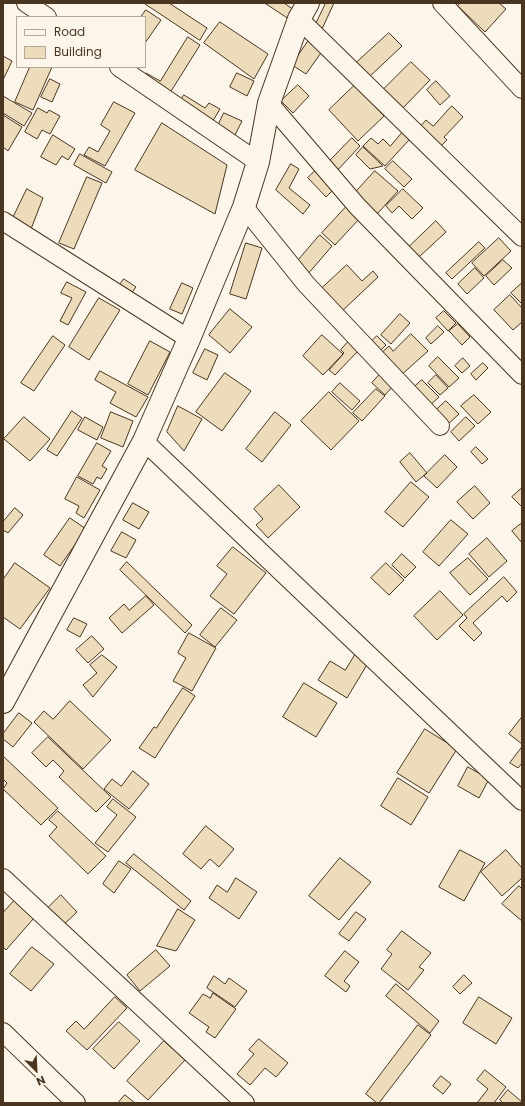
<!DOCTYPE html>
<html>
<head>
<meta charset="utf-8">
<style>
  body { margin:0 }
  #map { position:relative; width:525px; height:1106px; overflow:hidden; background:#fbf6e9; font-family:Poppins,sans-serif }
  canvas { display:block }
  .frame { position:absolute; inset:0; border:4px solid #4a3520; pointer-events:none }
  .legend { position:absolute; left:16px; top:16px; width:130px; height:52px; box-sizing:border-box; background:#fbf6e9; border:1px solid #b4a999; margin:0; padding:5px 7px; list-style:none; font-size:12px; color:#4a3520 }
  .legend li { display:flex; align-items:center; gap:8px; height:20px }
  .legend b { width:20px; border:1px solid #b4a999 }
  .north { position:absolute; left:16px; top:1050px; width:40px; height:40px; -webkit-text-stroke:3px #fbf6e9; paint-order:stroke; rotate:156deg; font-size:11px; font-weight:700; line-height:16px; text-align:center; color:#4a3520 }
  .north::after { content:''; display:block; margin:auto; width:14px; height:18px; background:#4a3520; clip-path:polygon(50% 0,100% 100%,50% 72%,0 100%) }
</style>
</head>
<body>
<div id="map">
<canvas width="525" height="1106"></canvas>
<div class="frame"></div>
<ul class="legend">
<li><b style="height:5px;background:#fbf6e9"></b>Road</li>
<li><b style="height:11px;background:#ecdcbc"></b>Building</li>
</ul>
<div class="north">N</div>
</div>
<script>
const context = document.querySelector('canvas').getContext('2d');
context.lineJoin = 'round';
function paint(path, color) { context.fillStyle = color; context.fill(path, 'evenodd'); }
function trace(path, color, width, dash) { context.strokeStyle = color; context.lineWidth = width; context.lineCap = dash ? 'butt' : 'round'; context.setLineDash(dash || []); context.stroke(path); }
const building = new Path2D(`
  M 144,3 L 169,3 L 207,28 L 200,40 Z
  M 265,3 L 284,3 L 294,10 L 288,18 Z
  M 326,3 L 334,3 L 322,29 L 315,26 Z
  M 460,3 L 499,3 L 506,9 L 485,32 L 458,6 Z
  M 146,10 L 161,20 L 145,43 L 145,17 L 141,17 Z
  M 220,22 L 268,54 L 254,79 L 204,43 Z
  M 389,33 L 402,46 L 368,78 L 355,64 Z
  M 188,37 L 200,45 L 168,96 L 141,79 L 146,73 L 160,81 Z
  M 309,40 L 323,50 L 306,74 L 292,65 Z
  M 3,56 L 12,61 L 3,80 Z
  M 411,62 L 430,80 L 401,110 L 382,91 Z
  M 30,67 L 52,67 L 33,110 L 15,102 Z
  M 237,73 L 254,81 L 247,96 L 230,87 Z
  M 50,79 L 60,84 L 52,102 L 41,97 Z
  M 436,81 L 450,96 L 440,105 L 427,90 Z
  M 298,85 L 309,96 L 293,113 L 281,101 Z
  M 355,85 L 384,116 L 358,141 L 329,110 Z
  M 184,95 L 205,108 L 209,103 L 220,109 L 211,124 L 179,103 Z
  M 3,96 L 32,113 L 24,126 L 3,113 Z
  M 114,102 L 135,113 L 105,166 L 84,155 L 89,147 L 98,152 L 110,131 L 101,125 Z
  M 452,106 L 463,117 L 444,137 L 447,140 L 438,149 L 418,129 L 426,120 L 433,126 Z
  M 38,108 L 47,113 L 49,110 L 60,116 L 50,134 L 42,130 L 37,139 L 25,132 Z
  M 224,113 L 242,121 L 233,139 L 216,130 Z
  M 3,115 L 22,127 L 8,151 L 3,147 Z
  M 162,123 L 227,165 L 215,214 L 135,170 Z
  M 402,133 L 409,140 L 385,166 L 363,146 L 371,138 L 378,144 L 383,139 L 390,146 Z
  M 53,135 L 75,149 L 68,160 L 62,156 L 56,165 L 41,157 Z
  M 352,138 L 360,146 L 334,174 L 325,166 Z
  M 363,147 L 383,166 L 370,169 L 356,155 Z
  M 80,154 L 112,172 L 106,183 L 74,165 Z
  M 393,161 L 412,179 L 404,187 L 385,169 Z
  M 291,164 L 299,169 L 289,188 L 310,205 L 303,214 L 276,190 Z
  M 316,170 L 334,189 L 326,197 L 308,178 Z
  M 375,171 L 398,191 L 377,214 L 354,194 Z
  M 87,177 L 102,183 L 74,249 L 59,243 Z
  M 27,189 L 43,198 L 31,229 L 12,220 Z
  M 403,189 L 423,208 L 412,219 L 399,206 L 392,213 L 386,206 Z
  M 347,206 L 360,218 L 335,245 L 322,233 Z
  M 436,221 L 446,232 L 419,257 L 409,247 Z
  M 320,235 L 332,246 L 307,275 L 295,264 Z
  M 499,238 L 511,251 L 484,276 L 472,263 Z
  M 479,242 L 485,248 L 452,279 L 446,273 Z
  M 246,243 L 262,248 L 246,299 L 230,294 Z
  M 503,260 L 512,268 L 494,285 L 486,276 Z
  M 347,265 L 362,281 L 373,271 L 378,277 L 340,313 L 320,290 Z
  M 475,268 L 484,278 L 467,294 L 458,284 Z
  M 124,279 L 136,287 L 130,295 L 118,287 Z
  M 67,282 L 86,292 L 68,325 L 60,321 L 72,298 L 61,293 Z
  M 182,283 L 193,288 L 182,314 L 170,309 Z
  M 522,283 L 522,304 L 511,293 Z
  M 510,295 L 522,308 L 522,322 L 513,330 L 494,310 Z
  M 99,298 L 120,310 L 89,360 L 69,347 Z
  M 230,309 L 252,327 L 230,353 L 209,335 Z
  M 444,311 L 456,323 L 448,331 L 436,318 Z
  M 400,314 L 410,323 L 391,344 L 381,335 Z
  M 458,324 L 470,337 L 462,345 L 449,331 Z
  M 438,326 L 444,332 L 431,344 L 426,338 Z
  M 411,334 L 428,351 L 399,377 L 379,355 L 389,346 L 393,351 Z
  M 322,335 L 343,354 L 323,375 L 303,356 Z
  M 53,336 L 65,345 L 34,391 L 21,383 Z
  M 377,336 L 386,345 L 378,353 L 369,344 Z
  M 150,341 L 170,352 L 148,395 L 128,384 Z
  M 348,342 L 358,351 L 335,375 L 329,370 L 344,353 L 341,350 Z
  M 205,349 L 218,355 L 207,380 L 193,373 Z
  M 438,357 L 459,378 L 449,387 L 429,366 Z
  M 463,358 L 470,366 L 462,373 L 455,366 Z
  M 483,363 L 488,368 L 476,380 L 471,374 Z
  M 100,371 L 148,397 L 136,417 L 110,403 L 116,392 L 95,380 Z
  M 382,372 L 395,384 L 385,395 L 372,383 Z
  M 225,373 L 251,391 L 222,431 L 196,412 Z
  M 436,375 L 448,388 L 440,395 L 428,383 Z
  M 422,380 L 439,397 L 428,407 L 412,389 Z
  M 340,383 L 360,401 L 352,410 L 332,392 Z
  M 376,389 L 385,396 L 362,421 L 353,413 Z
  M 329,392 L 359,421 L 331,450 L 301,421 Z
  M 474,395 L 491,412 L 478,424 L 461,406 Z
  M 446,401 L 459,414 L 446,426 L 433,413 Z
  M 178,406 L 202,419 L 184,451 L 167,432 Z
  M 72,411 L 82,418 L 57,456 L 47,450 Z
  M 111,412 L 133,421 L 123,447 L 101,438 Z
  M 275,412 L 291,425 L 262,462 L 246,449 Z
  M 24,417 L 50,439 L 30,461 L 4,439 Z
  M 85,417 L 103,427 L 97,440 L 78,430 Z
  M 466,417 L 475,426 L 459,441 L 451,432 Z
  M 97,443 L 111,451 L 102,466 L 107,469 L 101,479 L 97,477 L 93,484 L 78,476 Z
  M 476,447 L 488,459 L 482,464 L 471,452 Z
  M 410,453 L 427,473 L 416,482 L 400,462 Z
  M 445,455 L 457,467 L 437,488 L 424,476 Z
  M 77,477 L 100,490 L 84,518 L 76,513 L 79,506 L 65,499 Z
  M 411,482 L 429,497 L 403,527 L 385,512 Z
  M 279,485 L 300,507 L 268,538 L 256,525 L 263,519 L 254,509 Z
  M 475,486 L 490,503 L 473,519 L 457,502 Z
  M 522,488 L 522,507 L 512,497 Z
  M 133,503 L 149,512 L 139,529 L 123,520 Z
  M 15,508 L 23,515 L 8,533 L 3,530 L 3,522 Z
  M 70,518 L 86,529 L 60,566 L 44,555 Z
  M 451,520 L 468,534 L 439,566 L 423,552 Z
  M 522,523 L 522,543 L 512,531 Z
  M 122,532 L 136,540 L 126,558 L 111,551 Z
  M 487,538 L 507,561 L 489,577 L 469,554 Z
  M 233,547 L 266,573 L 234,614 L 210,596 L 227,574 L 217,566 Z
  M 402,554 L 416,567 L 405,578 L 392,565 Z
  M 468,558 L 488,579 L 470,595 L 450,573 Z
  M 127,562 L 192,625 L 185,633 L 120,570 Z
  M 15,563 L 50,588 L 20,629 L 3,617 L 3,580 Z
  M 386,563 L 404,580 L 389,595 L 371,578 Z
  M 504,577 L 517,592 L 507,602 L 502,596 L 473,623 L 482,633 L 474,641 L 459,626 L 467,618 L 464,614 Z
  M 440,591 L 463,615 L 437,640 L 414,616 Z
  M 146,596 L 154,605 L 122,633 L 109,618 L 124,604 L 129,610 Z
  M 221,608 L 237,620 L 215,647 L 200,635 Z
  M 74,618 L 87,624 L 80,637 L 67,630 Z
  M 189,633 L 216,648 L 192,691 L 173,681 L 186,658 L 178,653 Z
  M 92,636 L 104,649 L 88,663 L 76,650 Z
  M 358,650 L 371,658 L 347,698 L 318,680 L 330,661 L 345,670 Z
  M 102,655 L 117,667 L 93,697 L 83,685 L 97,673 L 90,665 Z
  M 304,683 L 337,703 L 316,737 L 283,717 Z
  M 183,688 L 195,696 L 155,758 L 139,748 L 154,727 L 156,728 Z
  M 70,701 L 111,740 L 83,769 L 34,722 L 44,711 L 53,719 Z
  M 19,713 L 32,723 L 13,747 L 3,739 L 3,734 Z
  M 522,717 L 522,744 L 509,734 Z
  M 425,729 L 457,749 L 429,793 L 397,773 Z
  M 48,737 L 111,797 L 96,812 L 59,777 L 64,771 L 53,760 L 46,767 L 32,753 Z
  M 522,747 L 522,763 L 518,768 L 510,763 Z
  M 3,756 L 58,808 L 41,825 L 3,789 L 7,783 L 3,779 Z
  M 468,767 L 489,779 L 479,798 L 458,786 Z
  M 133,771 L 149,784 L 129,809 L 104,789 L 112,779 L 121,786 Z
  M 398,778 L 428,797 L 411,825 L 381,806 Z
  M 113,799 L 136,817 L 108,852 L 95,843 L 117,815 L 107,807 Z
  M 58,811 L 106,856 L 88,874 L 49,836 L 57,827 L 49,820 Z
  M 206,826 L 234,849 L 219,867 L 210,859 L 201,869 L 183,854 Z
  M 460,850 L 485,863 L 464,901 L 439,887 Z
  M 506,850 L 522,868 L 522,878 L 502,896 L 481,872 Z
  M 134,854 L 191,901 L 184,910 L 126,863 Z
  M 340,858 L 371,882 L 339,920 L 309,896 Z
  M 119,861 L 131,869 L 114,893 L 103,884 Z
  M 236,878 L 257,892 L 239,919 L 209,898 L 217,885 L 227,892 Z
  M 519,886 L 522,889 L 522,921 L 502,904 Z
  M 61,895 L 77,912 L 59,929 L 43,913 Z
  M 14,901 L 34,918 L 6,950 L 3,947 L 3,913 Z
  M 178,909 L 195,920 L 176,951 L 157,946 Z
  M 356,912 L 366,919 L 349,941 L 339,934 Z
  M 402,931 L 431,953 L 419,967 L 424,970 L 408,990 L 381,969 L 392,954 L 387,950 Z
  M 32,947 L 54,964 L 31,991 L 10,974 Z
  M 156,950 L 170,966 L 140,991 L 127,975 Z
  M 345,951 L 359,962 L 344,981 L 350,986 L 346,992 L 325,976 Z
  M 464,975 L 472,983 L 460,994 L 453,987 Z
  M 214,976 L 225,984 L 229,978 L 247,991 L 235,1007 L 207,988 Z
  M 396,984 L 439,1021 L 430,1033 L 386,996 Z
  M 213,993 L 236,1009 L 215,1038 L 206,1032 L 209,1027 L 189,1013 L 203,994 L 210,998 Z
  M 115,997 L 127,1008 L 87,1050 L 66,1031 L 76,1021 L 84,1029 Z
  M 479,997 L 512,1018 L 496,1044 L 463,1023 Z
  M 119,1022 L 140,1041 L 114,1069 L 93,1049 Z
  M 418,1025 L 431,1035 L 379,1103 L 377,1103 L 366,1094 Z
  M 259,1039 L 288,1063 L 276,1077 L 265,1068 L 250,1085 L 237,1074 L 254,1054 L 249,1050 Z
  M 164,1041 L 185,1060 L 148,1100 L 127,1081 Z
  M 485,1070 L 506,1087 L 494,1103 L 477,1103 L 488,1089 L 477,1080 Z
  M 441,1076 L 451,1084 L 443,1094 L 433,1086 Z
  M 508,1090 L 522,1102 L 522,1103 L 503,1103 L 500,1100 Z
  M 125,1095 L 135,1103 L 118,1103 Z`);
paint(building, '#ecdcbc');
trace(building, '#4a3520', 1);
const street = new Path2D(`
  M 26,3 L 47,17
  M 442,3 L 522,89
  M 299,19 L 522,237
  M 119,67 L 258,162
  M 269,103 L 357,206 L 522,375
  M 244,207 L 306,284 L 440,426
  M 3,221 L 189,339
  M 144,441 L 522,801
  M 3,878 L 245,1103
  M 3,1032 L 76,1103`);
const secondary = new Path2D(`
  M 3,702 L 144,441 L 189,339 L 244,207 L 258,162 L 269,103 L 299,19 L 308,3`);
trace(street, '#4a3520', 20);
trace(secondary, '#4a3520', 24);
trace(street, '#fbf6e9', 18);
trace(secondary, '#fbf6e9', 22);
</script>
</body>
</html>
